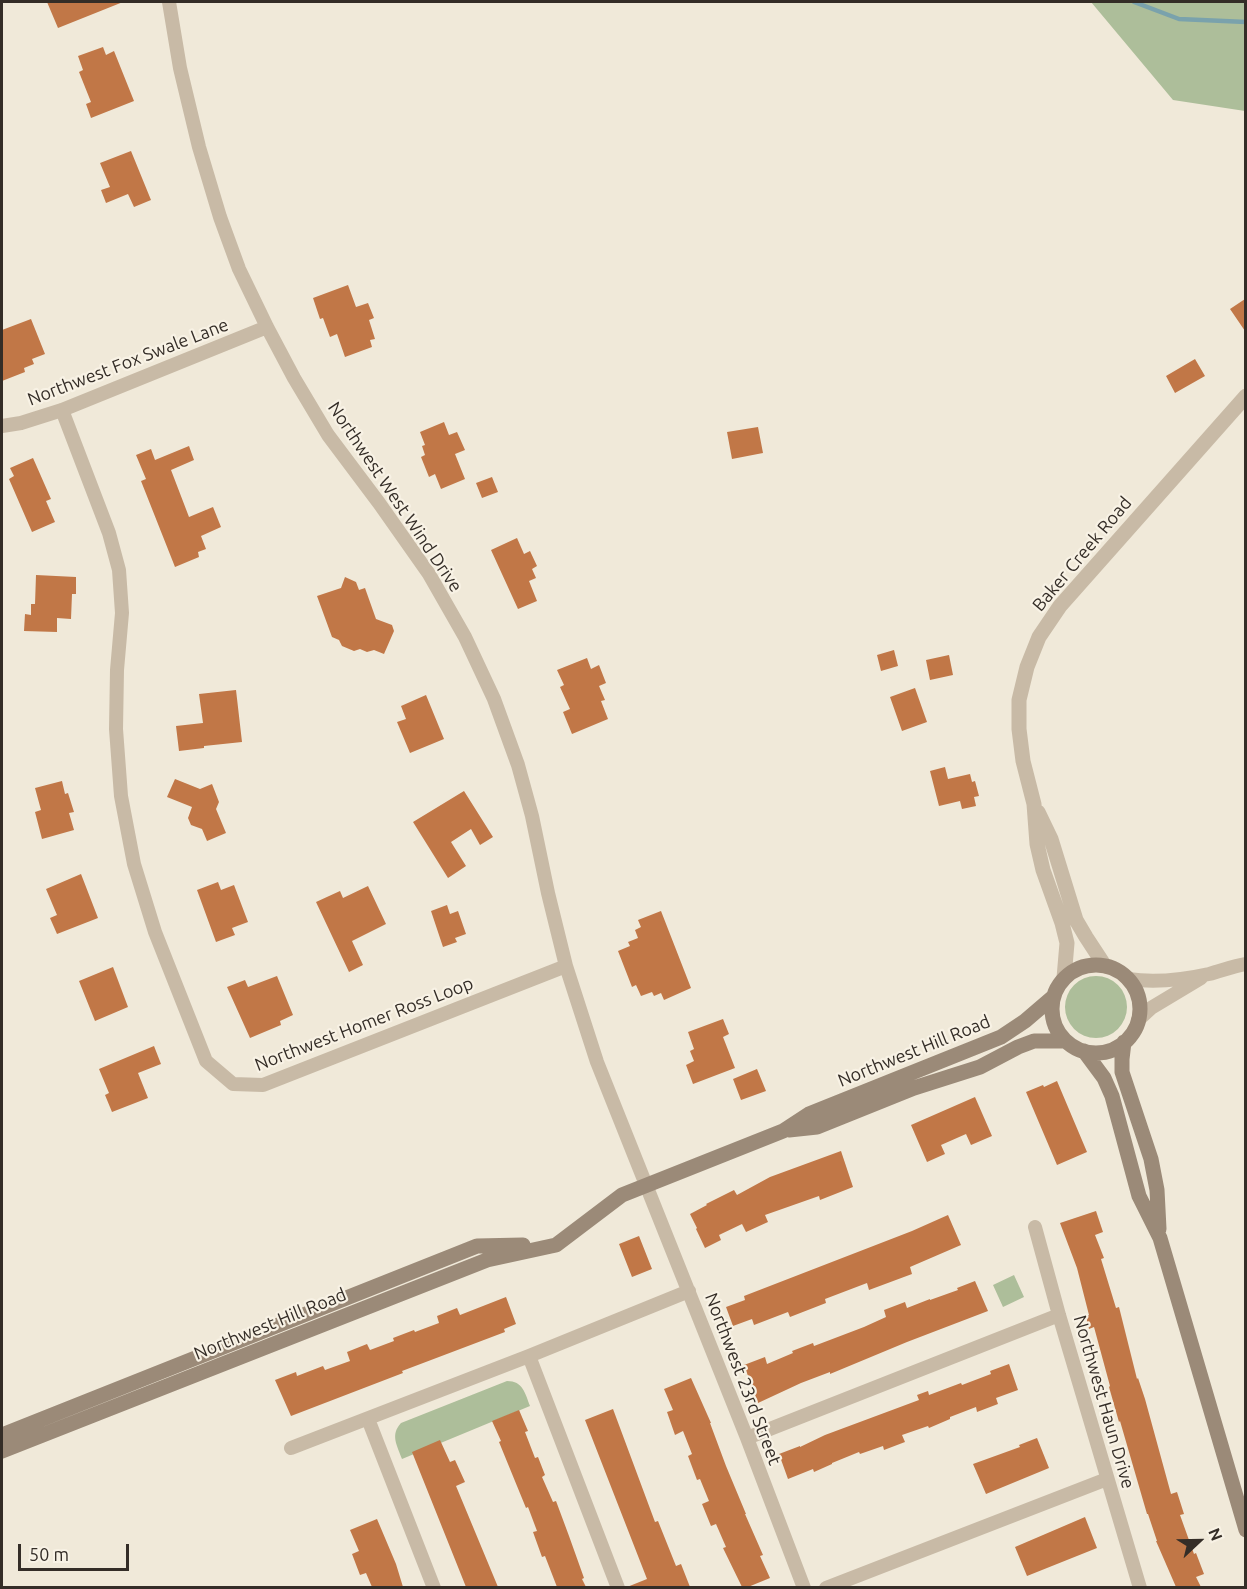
<!DOCTYPE html>
<html>
<head>
<meta charset="utf-8">
<style>
  body { margin:0 }
  #map { position:relative; width:1247px; height:1589px; overflow:hidden; background:#f0e9d9; font-family:Ubuntu,sans-serif }
  canvas { display:block }
  .frame { position:absolute; inset:0; border:3px solid #342d27; pointer-events:none }
  .north { position:absolute; left:1169px; top:1511px; width:60px; height:60px; -webkit-text-stroke:4px #f8f2e5; paint-order:stroke; rotate:68deg; font-size:16px; font-weight:700; line-height:24px; text-align:center; color:#342d27 }
  .north::after { content:''; display:block; margin:auto; width:21px; height:27px; background:#342d27; clip-path:polygon(50% 0,100% 100%,50% 72%,0 100%) }
  .scale { position:absolute; left:18px; top:1544px; width:111px; height:27px; box-sizing:border-box; border:3px solid #342d27; border-top:0; padding-left:8px; font-size:18px; line-height:21px; white-space:nowrap; color:#342d27; -webkit-text-stroke:4px #f8f2e5; paint-order:stroke }
</style>
</head>
<body>
<div id="map">
<canvas width="1247" height="1589"></canvas>
<div class="frame"></div>
<div class="north">N</div>
<div class="scale">50 m</div>
</div>
<script>
const context = document.querySelector('canvas').getContext('2d');
context.lineJoin = 'round';
function paint(path, color) { context.fillStyle = color; context.fill(path, 'evenodd'); }
function trace(path, color, width, dash) { context.strokeStyle = color; context.lineWidth = width; context.lineCap = dash ? 'butt' : 'round'; context.setLineDash(dash || []); context.stroke(path); }
function label(font, color, halo, rows, align = 'center') {
  context.font = font + ' Ubuntu,sans-serif'; context.lineWidth = 4.5; context.setLineDash([]); context.textBaseline = 'middle'; context.strokeStyle = halo; context.fillStyle = color; for (const [text, x, y, turn = 0] of rows) {
    context.save(); context.translate(x, y); context.rotate((+turn || 0) * Math.PI / 180); context.textAlign = isNaN(turn) ? turn : align; if (halo) context.strokeText(text, 0, 0); context.fillText(text, 0, 0); context.restore();
  }
}
paint(new Path2D(`
  M 1091,2 L 1245,2 L 1245,111 L 1173,100 Z
  M1065 1007a31 31 0 1 1 62 0a31 31 0 1 1-62 0Z
  M 1014,1275 L 1024,1297 L 1003,1307 L 993,1285 Z
  M 507,1381 C 523,1381 525,1393 530,1406 L 402,1459 C 397,1445 390,1435 401,1423 Z`), '#adbe9a');
trace(new Path2D(`
  M 1134,2 L 1179,19 L 1246,22`), '#7aa2ac', 4.5);
paint(new Path2D(`
  M 47,2 L 123,2 L 58,28 Z
  M 103,47 L 106,55 L 114,51 L 134,101 L 91,118 L 86,104 L 91,102 L 79,72 L 83,70 L 78,56 Z
  M 131,151 L 151,200 L 134,207 L 128,194 L 106,203 L 101,190 L 110,187 L 100,163 Z
  M 348,285 L 356,307 L 368,303 L 374,318 L 369,320 L 375,339 L 370,340 L 372,347 L 345,357 L 337,334 L 330,337 L 323,318 L 320,319 L 313,298 Z
  M 1245,299 L 1245,331 L 1230,309 Z
  M 31,319 L 45,354 L 32,359 L 34,364 L 24,368 L 25,372 L 2,381 L 2,330 Z
  M 1195,359 L 1205,376 L 1175,393 L 1166,376 Z
  M 444,422 L 449,435 L 457,432 L 465,450 L 455,454 L 465,479 L 441,489 L 435,474 L 429,477 L 421,457 L 425,455 L 422,446 L 425,445 L 420,432 Z
  M 758,427 L 763,453 L 732,459 L 727,432 Z
  M 189,446 L 194,460 L 171,470 L 189,517 L 213,507 L 221,527 L 201,536 L 206,549 L 198,552 L 199,557 L 175,567 L 141,481 L 146,479 L 136,455 L 151,449 L 155,460 Z
  M 33,458 L 51,499 L 46,501 L 55,522 L 32,532 L 9,479 L 14,476 L 10,468 Z
  M 492,477 L 498,492 L 482,498 L 476,483 Z
  M 517,538 L 524,554 L 530,551 L 537,566 L 532,569 L 536,578 L 529,581 L 537,601 L 518,609 L 491,550 Z
  M 36,575 L 76,577 L 76,594 L 72,594 L 71,619 L 57,618 L 57,632 L 24,631 L 25,614 L 31,615 L 31,604 L 35,604 Z
  M 345,577 L 356,582 L 359,590 L 365,588 L 376,619 L 392,625 L 394,631 L 384,654 L 374,650 L 367,652 L 360,649 L 354,651 L 342,646 L 339,640 L 332,637 L 317,596 L 341,588 Z
  M 894,650 L 898,666 L 881,671 L 877,655 Z
  M 949,655 L 953,675 L 930,680 L 926,660 Z
  M 587,658 L 591,669 L 599,665 L 606,683 L 599,686 L 605,700 L 601,701 L 608,719 L 572,734 L 563,712 L 570,709 L 560,687 L 564,685 L 557,670 Z
  M 915,688 L 927,722 L 902,731 L 890,697 Z
  M 236,690 L 242,742 L 204,746 L 204,748 L 179,751 L 176,726 L 203,723 L 199,694 Z
  M 426,695 L 444,739 L 410,753 L 397,722 L 406,719 L 401,706 Z
  M 945,767 L 948,779 L 970,774 L 972,782 L 975,781 L 979,796 L 974,797 L 976,806 L 962,809 L 960,801 L 939,806 L 930,771 Z
  M 175,779 L 200,789 L 212,784 L 219,802 L 216,809 L 226,833 L 207,841 L 202,829 L 191,825 L 188,818 L 192,807 L 167,797 Z
  M 62,781 L 65,794 L 68,793 L 74,812 L 69,813 L 74,830 L 42,839 L 35,812 L 41,810 L 35,788 Z
  M 464,791 L 493,837 L 480,845 L 471,829 L 451,842 L 466,866 L 448,878 L 413,822 Z
  M 81,874 L 98,918 L 57,934 L 50,918 L 57,915 L 46,889 Z
  M 218,882 L 221,890 L 234,885 L 248,922 L 232,928 L 235,935 L 216,942 L 197,890 Z
  M 368,886 L 386,924 L 352,941 L 363,965 L 349,972 L 316,902 L 340,891 L 343,898 Z
  M 447,905 L 450,914 L 458,911 L 466,934 L 455,938 L 457,942 L 443,947 L 431,911 Z
  M 661,911 L 691,988 L 664,1000 L 661,993 L 654,996 L 652,992 L 641,996 L 636,985 L 632,987 L 618,951 L 630,946 L 628,942 L 638,938 L 635,930 L 641,927 L 638,920 Z
  M 113,967 L 128,1007 L 95,1021 L 79,981 Z
  M 277,976 L 293,1015 L 280,1021 L 281,1025 L 250,1038 L 227,987 L 245,980 L 248,987 Z
  M 723,1019 L 729,1034 L 723,1037 L 735,1068 L 693,1084 L 686,1065 L 694,1061 L 690,1051 L 694,1049 L 688,1032 Z
  M 154,1046 L 161,1064 L 138,1073 L 148,1098 L 112,1112 L 105,1095 L 109,1093 L 99,1069 Z
  M 757,1069 L 766,1091 L 741,1100 L 733,1079 Z
  M 1057,1081 L 1087,1152 L 1057,1165 L 1026,1092 L 1043,1085 L 1044,1087 Z
  M 975,1097 L 992,1136 L 971,1145 L 966,1134 L 941,1145 L 945,1154 L 927,1162 L 911,1125 Z
  M 841,1151 L 853,1187 L 820,1200 L 819,1196 L 765,1215 L 768,1222 L 746,1232 L 742,1224 L 719,1235 L 721,1240 L 705,1248 L 696,1229 L 697,1228 L 690,1214 L 707,1205 L 706,1204 L 734,1190 L 737,1195 L 770,1177 Z
  M 1096,1211 L 1103,1232 L 1095,1235 L 1104,1258 L 1101,1259 L 1116,1308 L 1119,1307 L 1137,1379 L 1138,1378 L 1145,1399 L 1171,1494 L 1177,1492 L 1184,1514 L 1180,1515 L 1194,1554 L 1196,1553 L 1204,1574 L 1196,1577 L 1201,1587 L 1176,1587 L 1156,1541 L 1157,1541 L 1148,1514 L 1147,1514 L 1120,1421 L 1119,1422 L 1109,1387 L 1110,1386 L 1094,1327 L 1089,1329 L 1086,1316 L 1089,1315 L 1077,1268 L 1060,1223 Z
  M 948,1215 L 961,1245 L 910,1267 L 912,1274 L 869,1290 L 867,1283 L 825,1299 L 826,1303 L 790,1317 L 788,1312 L 754,1325 L 752,1319 L 733,1326 L 726,1307 L 745,1300 L 744,1296 L 912,1231 Z
  M 639,1236 L 652,1269 L 632,1277 L 619,1244 Z
  M 975,1281 L 988,1311 L 907,1342 L 830,1374 L 830,1372 L 801,1383 L 758,1403 L 744,1365 L 765,1357 L 767,1364 L 793,1353 L 792,1351 L 813,1343 L 814,1346 L 864,1327 L 886,1317 L 884,1310 L 905,1302 L 907,1308 L 930,1299 L 930,1300 L 958,1290 L 957,1288 Z
  M 506,1297 L 516,1324 L 504,1329 L 505,1332 L 402,1371 L 403,1373 L 291,1416 L 275,1380 L 296,1372 L 297,1376 L 323,1366 L 325,1370 L 350,1361 L 347,1352 L 367,1344 L 370,1350 L 394,1341 L 393,1338 L 414,1330 L 415,1332 L 439,1323 L 437,1316 L 457,1308 L 460,1315 Z
  M 1009,1364 L 1018,1390 L 996,1398 L 998,1404 L 977,1412 L 976,1407 L 950,1417 L 950,1419 L 929,1428 L 928,1426 L 902,1435 L 905,1442 L 884,1450 L 883,1446 L 860,1454 L 859,1452 L 832,1463 L 832,1464 L 814,1472 L 813,1469 L 788,1479 L 779,1454 L 800,1446 L 800,1447 L 825,1435 L 919,1400 L 917,1395 L 928,1391 L 929,1395 L 961,1383 L 962,1385 L 991,1374 L 990,1371 Z
  M 691,1378 L 711,1423 L 710,1423 L 726,1466 L 746,1514 L 745,1514 L 763,1555 L 760,1556 L 770,1578 L 748,1587 L 742,1587 L 723,1548 L 726,1547 L 716,1524 L 711,1526 L 702,1504 L 709,1501 L 700,1479 L 697,1480 L 688,1456 L 692,1454 L 683,1431 L 675,1435 L 667,1412 L 673,1410 L 664,1389 Z
  M 613,1409 L 655,1522 L 658,1521 L 676,1566 L 681,1564 L 690,1587 L 627,1587 L 647,1579 L 585,1420 Z
  M 519,1410 L 528,1431 L 525,1432 L 535,1458 L 538,1457 L 545,1475 L 542,1477 L 553,1502 L 556,1501 L 569,1536 L 584,1578 L 582,1579 L 586,1587 L 557,1587 L 545,1556 L 542,1557 L 533,1532 L 537,1531 L 528,1507 L 526,1508 L 499,1442 L 501,1441 L 492,1421 Z
  M 1037,1438 L 1049,1468 L 986,1494 L 973,1464 L 1020,1447 L 1019,1445 Z
  M 440,1440 L 450,1462 L 455,1460 L 465,1482 L 456,1486 L 498,1587 L 466,1587 L 412,1452 Z
  M 1085,1517 L 1097,1548 L 1027,1576 L 1015,1547 Z
  M 377,1519 L 396,1564 L 403,1587 L 372,1587 L 366,1573 L 360,1575 L 352,1554 L 359,1551 L 350,1530 Z`), '#c17747');
trace(new Path2D(`
  M 169,2 L 180,68 L 199,147 L 220,217 L 239,269 L 267,327 L 294,378 L 328,435 L 379,503 L 429,574 L 465,637 L 494,699 L 518,765 L 532,816 L 548,893 L 566,966 L 597,1062 L 747,1438 L 804,1588
  M 62,410 L 109,533 L 119,570 L 122,613 L 117,670 L 116,729 L 121,796 L 134,864 L 155,932 L 206,1061 L 233,1084 L 263,1085 L 566,966
  M 2,426 L 21,423 L 62,410 L 267,327
  M 1128,979 C 1155,983 1182,980 1209,974 C 1221,971 1233,966 1246,964
  M 1138,1020 L 1151,1008 L 1201,978
  M 1035,1227 L 1059,1315 L 1140,1588
  M 529,1356 L 618,1588
  M 368,1419 L 434,1588
  M 747,1438 L 1059,1315
  M 291,1448 L 529,1356 L 689,1291
  M 826,1588 L 1107,1479`), '#c8baa6', 14);
trace(new Path2D(`
  M 1038,812 L 1051,839 L 1076,920 L 1086,937 L 1105,966
  M 1064,978 L 1067,943 L 1062,923 L 1043,870 L 1037,844 L 1034,804 L 1023,761 L 1019,729 L 1019,700 L 1027,667 L 1039,637 L 1060,606 L 1246,396`), '#c8baa6', 15);
trace(new Path2D(`
  M1052 1009a44 44 0 1 1 88 0a44 44 0 1 1-88 0Z
  M 1124,1042 L 1122,1059 L 1122,1072 L 1151,1159 L 1157,1190 L 1159,1229
  M 1084,1051 L 1104,1078 L 1112,1096 L 1139,1196 L 1160,1238 L 1246,1530
  M 789,1130 L 817,1127 L 914,1088 L 980,1067 L 1018,1047 L 1034,1041 L 1065,1041
  M 2,1435 L 477,1246 L 523,1245
  M 2,1451 L 487,1260 L 556,1245 L 622,1195 L 783,1131 L 809,1114 L 1001,1037 L 1025,1021 L 1053,997`), '#9b8a78', 15);
label('18px', '#342d27', '#f8f2e5', [
  ["Northwest Fox Swale Lane",128,362,-21],
  ["Northwest West Wind Drive",395,497,56],
  ["Baker Creek Road",1082,554,-50],
  ["Northwest Homer Ross Loop",364,1024,-21],
  ["Northwest Hill Road",914,1051,-22],
  ["Northwest Hill Road",270,1324,-22],
  ["Northwest 23rd Street",743,1379,69],
  ["Northwest Haun Drive",1104,1402,74]
]);
</script>
</body>
</html>
